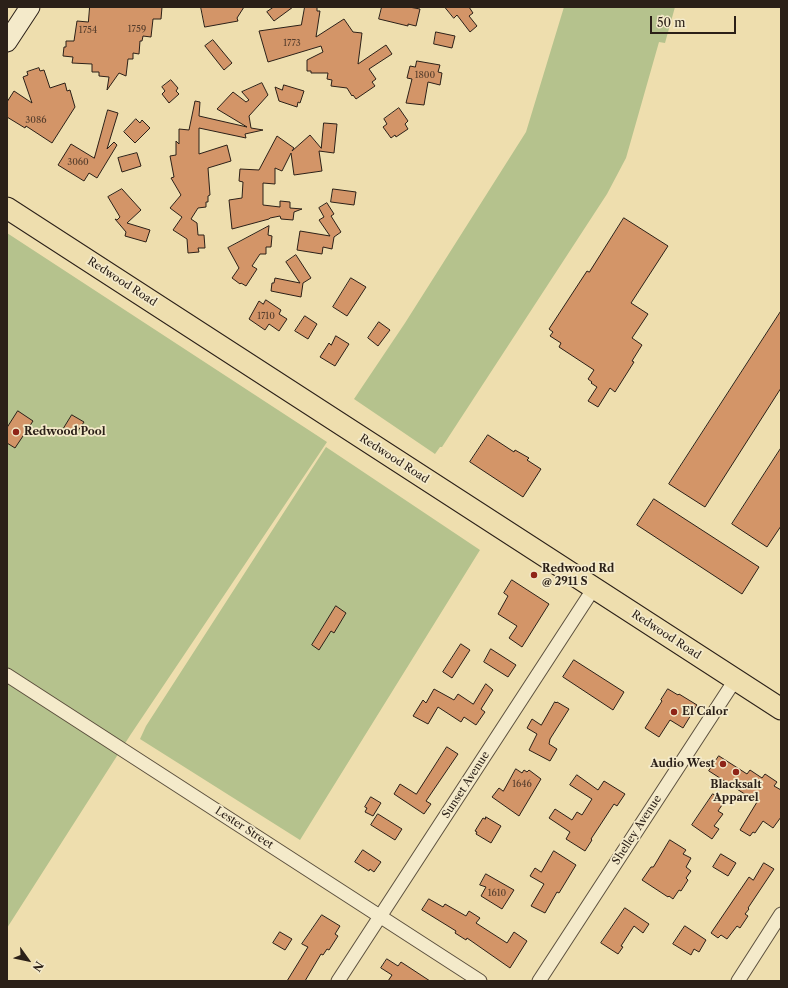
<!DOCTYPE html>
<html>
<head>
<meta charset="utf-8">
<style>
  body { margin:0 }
  #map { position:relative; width:788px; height:988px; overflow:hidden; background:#eedeae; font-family:"Libre Caslon Text",serif }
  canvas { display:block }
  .frame { position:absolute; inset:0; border:8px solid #2b2018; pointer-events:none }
  .north { position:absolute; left:8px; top:940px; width:40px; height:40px; -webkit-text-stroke:3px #f4eaca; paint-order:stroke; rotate:123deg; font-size:11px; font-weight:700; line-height:16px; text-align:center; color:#2b2018 }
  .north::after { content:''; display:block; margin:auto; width:14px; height:18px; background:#2b2018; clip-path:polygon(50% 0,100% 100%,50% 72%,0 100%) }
  .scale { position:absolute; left:650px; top:16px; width:86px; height:18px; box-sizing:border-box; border:2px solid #2b2018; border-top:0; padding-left:5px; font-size:12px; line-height:14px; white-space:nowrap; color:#2b2018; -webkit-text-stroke:3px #f4eaca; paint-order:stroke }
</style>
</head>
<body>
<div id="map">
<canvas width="788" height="988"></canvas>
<div class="frame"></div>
<div class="north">N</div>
<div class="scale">50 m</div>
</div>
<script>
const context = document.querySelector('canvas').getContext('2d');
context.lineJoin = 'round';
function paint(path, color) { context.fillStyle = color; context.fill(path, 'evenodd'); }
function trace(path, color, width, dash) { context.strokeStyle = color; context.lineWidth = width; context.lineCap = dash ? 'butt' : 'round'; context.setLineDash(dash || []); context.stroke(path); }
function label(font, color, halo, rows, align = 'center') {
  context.font = font + ' "Libre Caslon Text",serif'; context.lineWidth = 3.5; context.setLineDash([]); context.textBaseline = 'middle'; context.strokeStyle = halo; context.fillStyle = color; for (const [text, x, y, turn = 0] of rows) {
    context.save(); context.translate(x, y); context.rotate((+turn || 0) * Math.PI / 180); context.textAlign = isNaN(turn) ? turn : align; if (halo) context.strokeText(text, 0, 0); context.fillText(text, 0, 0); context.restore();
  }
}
paint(new Path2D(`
  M 564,7 L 675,7 L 665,43 L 659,42 L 626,158 L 607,194 L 442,447 L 440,447 L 435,454 L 354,399 L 405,323 L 526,132 Z
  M 7,233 L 327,442 L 131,734 L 7,928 Z
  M 326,447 L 480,550 L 300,840 L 140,739 L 146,726 Z`), '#b5c28d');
const building = new Path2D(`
  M 90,7 L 162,7 L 161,19 L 153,19 L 151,37 L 143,36 L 142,41 L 140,41 L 139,54 L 133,53 L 133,59 L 128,59 L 126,76 L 119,73 L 107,90 L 109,77 L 99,76 L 99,72 L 92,72 L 92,64 L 72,63 L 73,57 L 63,56 L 64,47 L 66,47 L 66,41 L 74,41 L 77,21 L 88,22 Z
  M 201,7 L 244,7 L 237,18 L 238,21 L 205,27 Z
  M 274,7 L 293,7 L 274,21 L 267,12 Z
  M 305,7 L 317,7 L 317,11 L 320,11 L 316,37 L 344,19 L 353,32 L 362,33 L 358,64 L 386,45 L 392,54 L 369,69 L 376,79 L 372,82 L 375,86 L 356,99 L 353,95 L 352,96 L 347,88 L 331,86 L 332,80 L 327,79 L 328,73 L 311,73 L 311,71 L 307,71 L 307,60 L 323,52 L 321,46 L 268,62 L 259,31 L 301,25 Z
  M 382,7 L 409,7 L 420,9 L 416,26 L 408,24 L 408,26 L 379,19 Z
  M 445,7 L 469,7 L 473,13 L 469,16 L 477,26 L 470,32 L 457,15 L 454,18 Z
  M 436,32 L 455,36 L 452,48 L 434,44 Z
  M 213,40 L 232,63 L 224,70 L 205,46 Z
  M 417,61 L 440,65 L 438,72 L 442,73 L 440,85 L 428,82 L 424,105 L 406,103 L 412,79 L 407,78 L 410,66 L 415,67 Z
  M 39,68 L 40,71 L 44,70 L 50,88 L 65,83 L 67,91 L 70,90 L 75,107 L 52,143 L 26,126 L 25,128 L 7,117 L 7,102 L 14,91 L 32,103 L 23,77 L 28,75 L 27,72 Z
  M 171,80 L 178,88 L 176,91 L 179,94 L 169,103 L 162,94 L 165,91 L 162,87 Z
  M 262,83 L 268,95 L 249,116 L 251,128 L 263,130 L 245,134 L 246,138 L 199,128 L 199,154 L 227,145 L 231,161 L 208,168 L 210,195 L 208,196 L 208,202 L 206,202 L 206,207 L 198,208 L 191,219 L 197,223 L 198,235 L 204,235 L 205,248 L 198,248 L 199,252 L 188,253 L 187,239 L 173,230 L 182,217 L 170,208 L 181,195 L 171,178 L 174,177 L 170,156 L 176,155 L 176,141 L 179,144 L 179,129 L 189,130 L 195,101 L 200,102 L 199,116 L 247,127 L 217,109 L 233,92 L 246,102 L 249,100 L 242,92 Z
  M 284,85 L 304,91 L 300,103 L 298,102 L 297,107 L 279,101 L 275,87 L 282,90 Z
  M 399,108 L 408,121 L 405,124 L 408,129 L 396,137 L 395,135 L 391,138 L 383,127 L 387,124 L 384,119 Z
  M 108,110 L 118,113 L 107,149 L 114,142 L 117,145 L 97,178 L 89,173 L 84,181 L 58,165 L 71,144 L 94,158 Z
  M 136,119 L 140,123 L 142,120 L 150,128 L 135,143 L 124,132 Z
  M 324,123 L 337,124 L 334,153 L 319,151 L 322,171 L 294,175 L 291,153 L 282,171 L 275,168 L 275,184 L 263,183 L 263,205 L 280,207 L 280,201 L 290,202 L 290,208 L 302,209 L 294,212 L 293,220 L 281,219 L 280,216 L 270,218 L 269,219 L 232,229 L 229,200 L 242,198 L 243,182 L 239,181 L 240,169 L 259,170 L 277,136 L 294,148 L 292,151 L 310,135 L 321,148 Z
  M 137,153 L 141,166 L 122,172 L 118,158 Z
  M 122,189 L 141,210 L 127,223 L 150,230 L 146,242 L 125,236 L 126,232 L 115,219 L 117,220 L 120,217 L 108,197 Z
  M 333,189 L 356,192 L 354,205 L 331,202 Z
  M 327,203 L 334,214 L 331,216 L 341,232 L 334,237 L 332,249 L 323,247 L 322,254 L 297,250 L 300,231 L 330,236 L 319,220 L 324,217 L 319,208 Z
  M 624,218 L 668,246 L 631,303 L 648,314 L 632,338 L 642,345 L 632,361 L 634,362 L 615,392 L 610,388 L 598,407 L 588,401 L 597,387 L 591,383 L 592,382 L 588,379 L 594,370 L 559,347 L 561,343 L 550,336 L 553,332 L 549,329 L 587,271 L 589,272 Z
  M 269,226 L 268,235 L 272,236 L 271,247 L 266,247 L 266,254 L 260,254 L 252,266 L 257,269 L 246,286 L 241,283 L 240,284 L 232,278 L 239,268 L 228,248 Z
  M 296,255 L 311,278 L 303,283 L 301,297 L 271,291 L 272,283 L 274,283 L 275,278 L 300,283 L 286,262 Z
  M 351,278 L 366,287 L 347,316 L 333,307 Z
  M 266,300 L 281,310 L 279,314 L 287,319 L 279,331 L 269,324 L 265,330 L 249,319 L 259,301 L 263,304 Z
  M 781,311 L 781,388 L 705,507 L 669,484 Z
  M 305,316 L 317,324 L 308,339 L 295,331 Z
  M 379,322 L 390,330 L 378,346 L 368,338 Z
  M 336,336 L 349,344 L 335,366 L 320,357 L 329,343 L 331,345 Z
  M 18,411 L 33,421 L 15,448 L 7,443 L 7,428 Z
  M 72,415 L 84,422 L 75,435 L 64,428 Z
  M 488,435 L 514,452 L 515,450 L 529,458 L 527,460 L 541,469 L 523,497 L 470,462 Z
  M 781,448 L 781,526 L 767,547 L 732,524 Z
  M 654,499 L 759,567 L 742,594 L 637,525 Z
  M 512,580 L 549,604 L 522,647 L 509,638 L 517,626 L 498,614 L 508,596 L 504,593 Z
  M 336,606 L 346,613 L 334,633 L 331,631 L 319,650 L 312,645 Z
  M 461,644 L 470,650 L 452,678 L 443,672 Z
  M 491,649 L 516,665 L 508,677 L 484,662 Z
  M 574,660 L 624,692 L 613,710 L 563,677 Z
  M 486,684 L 493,690 L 481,709 L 485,712 L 476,725 L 464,717 L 461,722 L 438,707 L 428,724 L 413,716 L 423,700 L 426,703 L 434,689 L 454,700 L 458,694 L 473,704 Z
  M 668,689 L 678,695 L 679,694 L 697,705 L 683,728 L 670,720 L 659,737 L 645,728 L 662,701 L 661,700 Z
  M 555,702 L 556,703 L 557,702 L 569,709 L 550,739 L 549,744 L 557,749 L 550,761 L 529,750 L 537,734 L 527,728 L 532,719 L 541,725 Z
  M 447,747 L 458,754 L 426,801 L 431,804 L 424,814 L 394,794 L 400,784 L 416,794 Z
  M 719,756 L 747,774 L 750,770 L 762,778 L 765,774 L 777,782 L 774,786 L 781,790 L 781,817 L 773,828 L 763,821 L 755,833 L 753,832 L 750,836 L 740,830 L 757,802 L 709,771 Z
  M 516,769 L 522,773 L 524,770 L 527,772 L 529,770 L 541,779 L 519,816 L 492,797 L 499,788 L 503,791 Z
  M 577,775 L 598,790 L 604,781 L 625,794 L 617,806 L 614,804 L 591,839 L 592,840 L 585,851 L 566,839 L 570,832 L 549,818 L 555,809 L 572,820 L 577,812 L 582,815 L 592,799 L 570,785 Z
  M 713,794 L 724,802 L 718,811 L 723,814 L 714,826 L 719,829 L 712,839 L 692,825 Z
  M 371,797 L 381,803 L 373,816 L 365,812 L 367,808 L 365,807 Z
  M 378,814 L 402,829 L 395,840 L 371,825 Z
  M 486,817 L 501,826 L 491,843 L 476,834 L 477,832 L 475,831 L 483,818 L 485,819 Z
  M 670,840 L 686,850 L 683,854 L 691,858 L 686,867 L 691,871 L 686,878 L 688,880 L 681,891 L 679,890 L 673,899 L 669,896 L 668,897 L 642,880 L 651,867 L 653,867 Z
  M 363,850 L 381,862 L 374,872 L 370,869 L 369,871 L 355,862 Z
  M 554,851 L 576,865 L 559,893 L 557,892 L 545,913 L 531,906 L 544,884 L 530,876 L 535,868 L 541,872 Z
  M 721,854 L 736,863 L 728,876 L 713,867 Z
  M 764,863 L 774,869 L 748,908 L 749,909 L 745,914 L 748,916 L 740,928 L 737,926 L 727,939 L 721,935 L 718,938 L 711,933 L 749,877 L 753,880 Z
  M 486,874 L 514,890 L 502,909 L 481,896 L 486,887 L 480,885 Z
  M 429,899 L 443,907 L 445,904 L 466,916 L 469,911 L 480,918 L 476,923 L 507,943 L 514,932 L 527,941 L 510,968 L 467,938 L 466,940 L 455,933 L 456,931 L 422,910 Z
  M 625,908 L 649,924 L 643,933 L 634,926 L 621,946 L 623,947 L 618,954 L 601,943 Z
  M 322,915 L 340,926 L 335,934 L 338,936 L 329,950 L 327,949 L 323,955 L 321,954 L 305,981 L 287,981 L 308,947 L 302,944 Z
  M 685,926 L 706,940 L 699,952 L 694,949 L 691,955 L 673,944 Z
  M 280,932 L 292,939 L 285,950 L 273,943 Z
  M 387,959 L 398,966 L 401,962 L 430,981 L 388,981 L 392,975 L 381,968 Z`);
paint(building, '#d39568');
trace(building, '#2b2018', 1);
const minor = new Path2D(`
  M 7,675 L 480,981
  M 338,981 L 594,588
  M 539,981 L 735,680
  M 738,981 L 781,914`);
const secondary = new Path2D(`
  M 7,42 L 30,7`);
const primary = new Path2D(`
  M 7,208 L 781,709`);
trace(minor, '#5c503e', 15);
trace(secondary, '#2b2018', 21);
trace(primary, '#2b2018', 23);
trace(minor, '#f4eaca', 13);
trace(secondary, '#f4eaca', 19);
trace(primary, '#eedeae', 21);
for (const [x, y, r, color] of [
  [16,432,4,"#8f2418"],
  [534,575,4,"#8f2418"],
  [674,712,4,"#8f2418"],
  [723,764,4,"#8f2418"],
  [736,772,4,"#8f2418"]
]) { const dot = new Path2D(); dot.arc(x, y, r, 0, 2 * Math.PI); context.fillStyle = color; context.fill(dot); trace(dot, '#f4eaca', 1.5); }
label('9px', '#553d2c', null, [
  ["1759",137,29],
  ["1754",88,30],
  ["1773",292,43],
  ["1800",425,75],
  ["3086",36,120],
  ["3060",78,162],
  ["1710",266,316],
  ["1646",522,784],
  ["1610",497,893]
]);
label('11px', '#2b2018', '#f4eaca', [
  ["Redwood Road",122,282,33],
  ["Redwood Road",394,459,33],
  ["Redwood Road",666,635,33],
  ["Sunset Avenue",466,785,-57],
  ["Lester Street",244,828,33],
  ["Shelley Avenue",637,830,-57]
]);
label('bold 11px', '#2b2018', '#f4eaca', [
  ["Redwood Pool",24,432],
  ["Redwood Rd",542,569],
  ["@ 2911 S",542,582],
  ["El Calor",682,712],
  ["Audio West",715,764,"right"],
  ["Blacksalt",736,785,"center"],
  ["Apparel",736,798,"center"]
], 'left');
</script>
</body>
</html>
